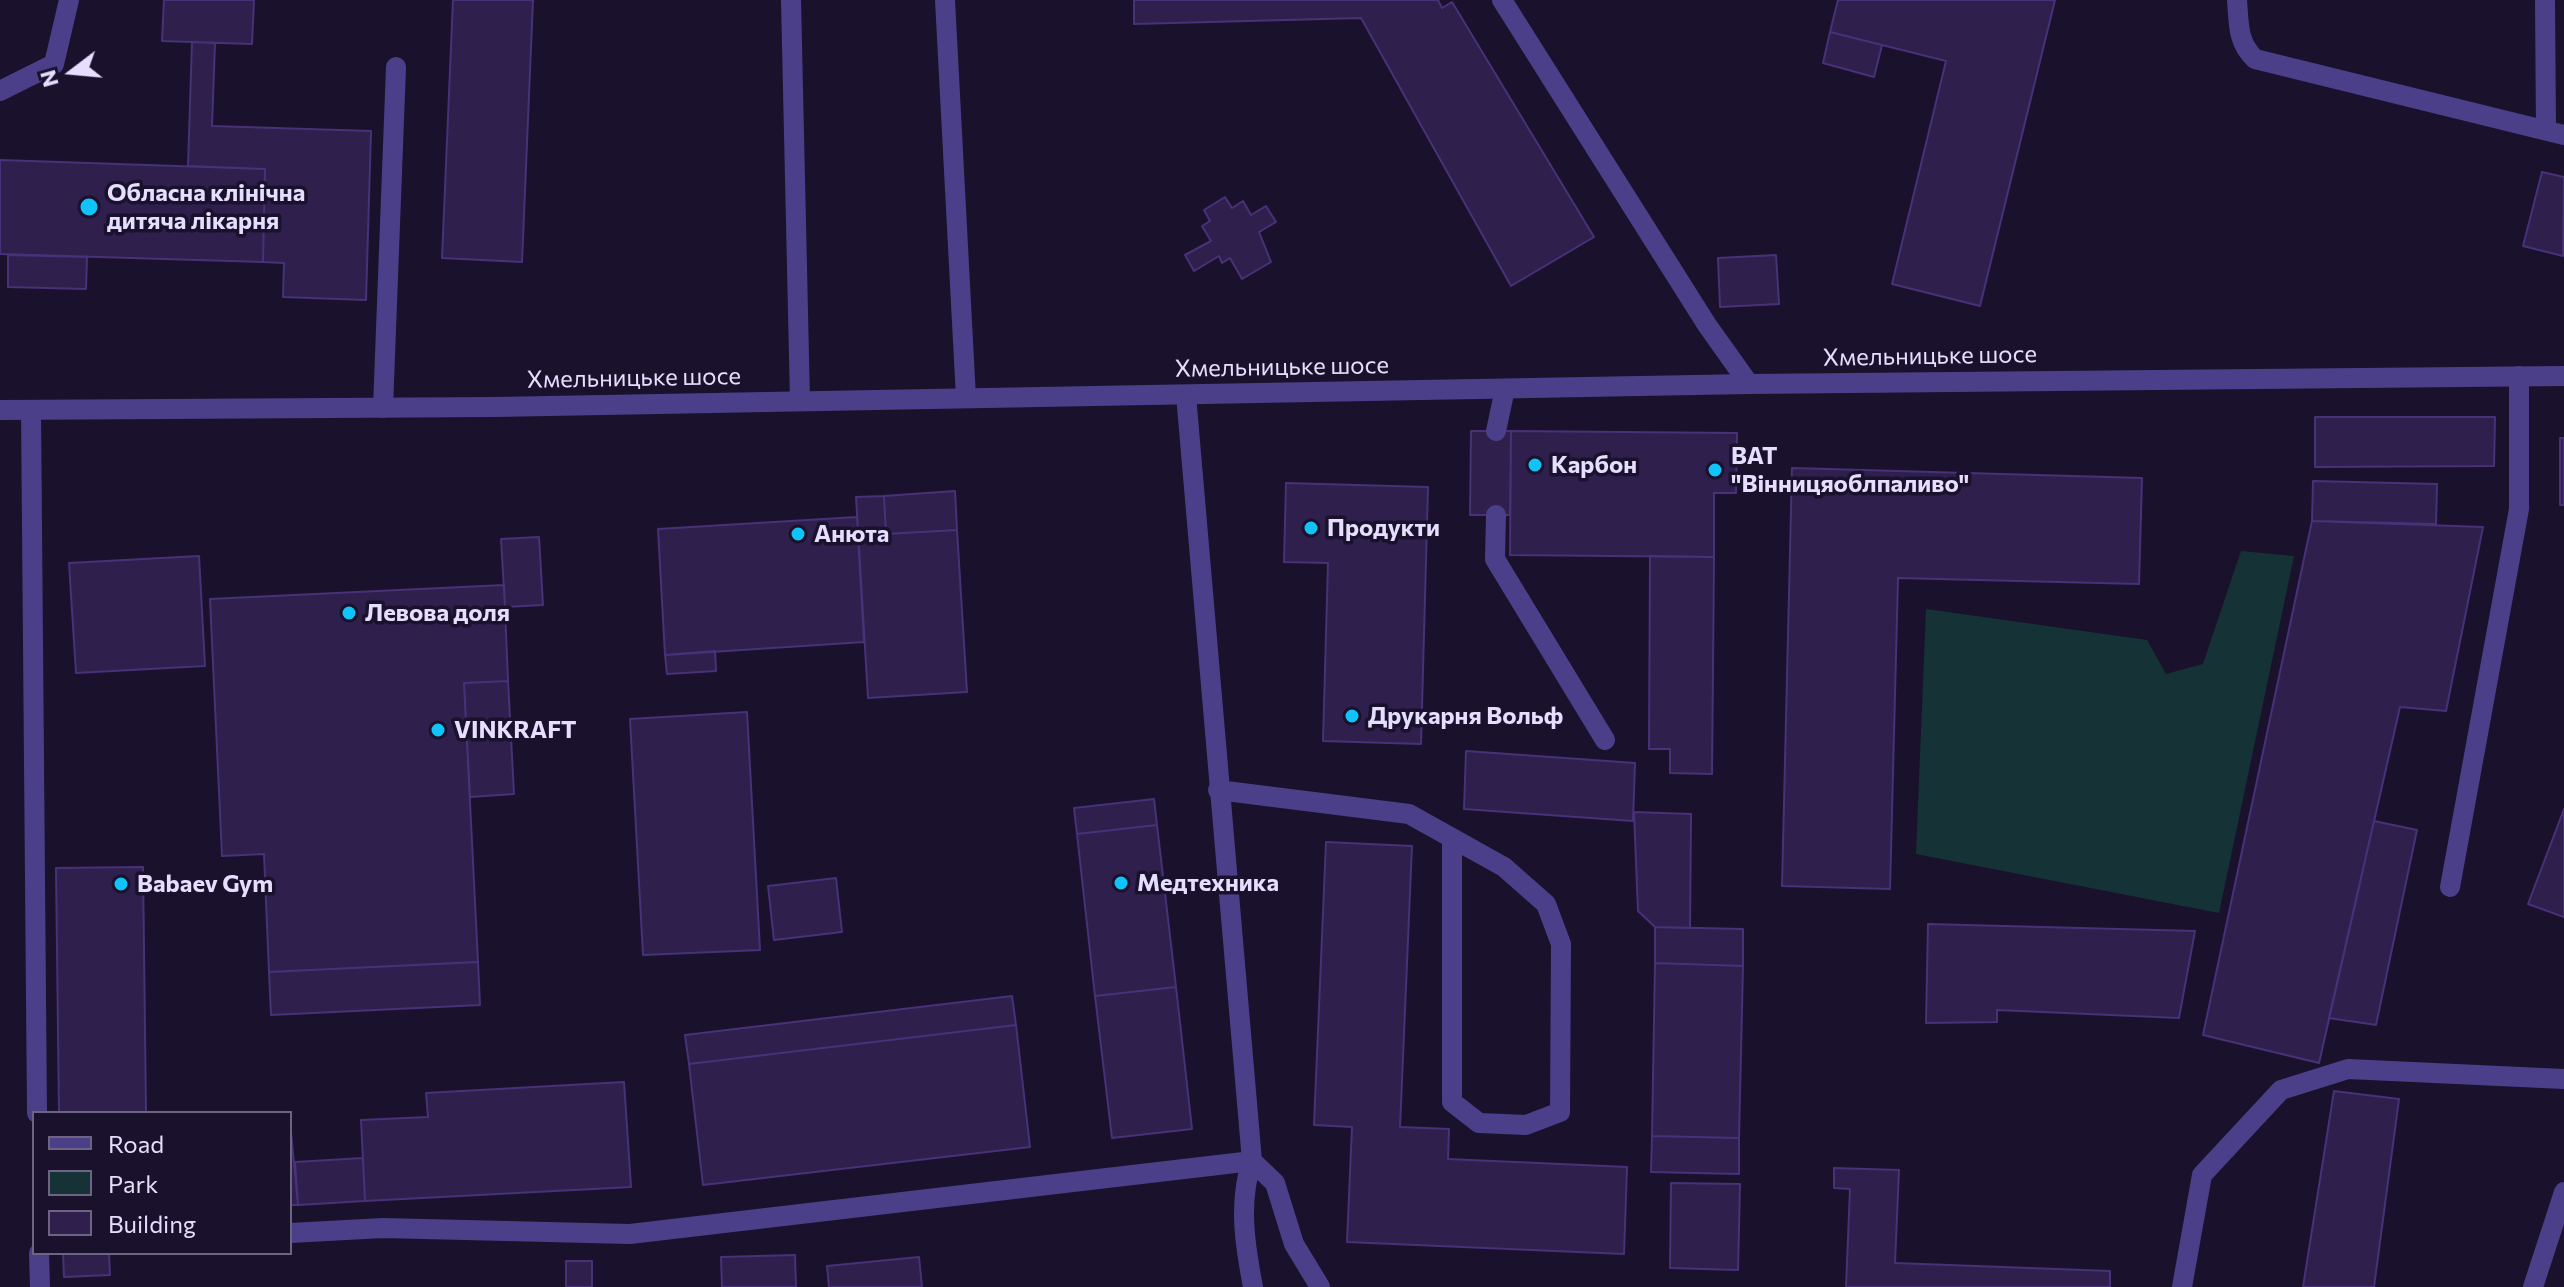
<!DOCTYPE html>
<html>
<head>
<meta charset="utf-8">
<style>
  body { margin:0 }
  #map { position:relative; width:2564px; height:1287px; overflow:hidden; background:#1a122c; font-family:Commissioner,sans-serif }
  canvas { display:block }
  .legend { position:absolute; left:32px; top:1111px; width:260px; height:144px; box-sizing:border-box; background:#1a122c; border:2px solid #6c6480; margin:0; padding:10px 14px; list-style:none; font-size:24px; color:#e6defe }
  .legend li { display:flex; align-items:center; gap:16px; height:40px }
  .legend b { width:40px; border:2px solid #6c6480 }
  .north { position:absolute; left:32px; top:32px; width:80px; height:80px; -webkit-text-stroke:6px #1a122c; paint-order:stroke; rotate:254deg; font-size:22px; font-weight:700; line-height:32px; text-align:center; color:#e6defe }
  .north::after { content:''; display:block; margin:auto; width:28px; height:36px; background:#e6defe; clip-path:polygon(50% 0,100% 100%,50% 72%,0 100%) }
</style>
</head>
<body>
<div id="map">
<canvas width="2564" height="1287"></canvas>
<ul class="legend">
<li><b style="height:10px;background:#4b3f8a"></b>Road</li>
<li><b style="height:22px;background:#153336"></b>Park</li>
<li><b style="height:22px;background:#2e1f4d"></b>Building</li>
</ul>
<div class="north">N</div>
</div>
<script>
const context = document.querySelector('canvas').getContext('2d');
context.lineJoin = 'round';
function paint(path, color) { context.fillStyle = color; context.fill(path, 'evenodd'); }
function trace(path, color, width, dash) { context.strokeStyle = color; context.lineWidth = width; context.lineCap = dash ? 'butt' : 'round'; context.setLineDash(dash || []); context.stroke(path); }
function label(font, color, halo, rows, align = 'center') {
  context.font = font + ' Commissioner,sans-serif'; context.lineWidth = 7; context.setLineDash([]); context.textBaseline = 'middle'; context.strokeStyle = halo; context.fillStyle = color; for (const [text, x, y, turn = 0] of rows) {
    context.save(); context.translate(x, y); context.rotate((+turn || 0) * Math.PI / 180); context.textAlign = isNaN(turn) ? turn : align; if (halo) context.strokeText(text, 0, 0); context.fillText(text, 0, 0); context.restore();
  }
}
paint(new Path2D(`
  M 2241,551 L 2294,556 L 2219,913 L 1916,854 L 1926,609 L 2147,640 L 2166,674 L 2203,664 Z`), '#153336');
const building = new Path2D(`
  M 164,0 L 254,0 L 252,44 L 162,41 Z
  M 453,0 L 533,0 L 522,262 L 442,258 Z
  M 1134,0 L 1438,0 L 1442,8 L 1452,2 L 1594,237 L 1511,286 L 1361,18 L 1134,24 Z
  M 1838,0 L 2055,0 L 1980,306 L 1892,284 L 1946,61 L 1830,32 Z
  M 1830,32 L 1882,45 L 1874,77 L 1823,63 Z
  M 192,42 L 215,43 L 212,126 L 371,131 L 366,300 L 283,297 L 284,263 L 263,262 L 265,169 L 188,166 Z
  M 0,160 L 265,169 L 263,262 L 0,254 Z
  M 2542,172 L 2564,177 L 2563,256 L 2523,246 Z
  M 1225,197 L 1232,208 L 1243,201 L 1251,215 L 1266,206 L 1276,222 L 1259,232 L 1271,262 L 1242,279 L 1230,258 L 1222,263 L 1219,256 L 1194,271 L 1185,255 L 1211,241 L 1202,226 L 1210,221 L 1204,210 Z
  M 8,255 L 87,257 L 86,289 L 8,287 Z
  M 1776,255 L 1779,304 L 1720,307 L 1718,258 Z
  M 2315,417 L 2495,417 L 2494,466 L 2315,467 Z
  M 1471,431 L 1511,431 L 1510,515 L 1470,515 Z
  M 1511,431 L 1737,433 L 1736,493 L 1714,493 L 1714,557 L 1510,555 Z
  M 2560,438 L 2564,438 L 2564,505 L 2560,505 Z
  M 1792,468 L 2142,478 L 2139,584 L 1898,578 L 1890,889 L 1782,886 Z
  M 2313,481 L 2437,484 L 2436,524 L 2312,521 Z
  M 1286,483 L 1428,487 L 1421,744 L 1323,741 L 1328,563 L 1284,562 Z
  M 955,491 L 957,530 L 886,534 L 884,496 Z
  M 884,496 L 886,534 L 957,530 L 967,692 L 868,698 L 856,497 Z
  M 857,517 L 864,642 L 665,655 L 658,529 Z
  M 2312,521 L 2483,527 L 2446,711 L 2400,707 L 2319,1063 L 2203,1035 Z
  M 539,537 L 543,605 L 505,607 L 501,539 Z
  M 199,556 L 205,666 L 76,673 L 69,563 Z
  M 1650,556 L 1714,557 L 1712,774 L 1670,773 L 1670,749 L 1649,749 Z
  M 504,585 L 508,681 L 464,683 L 478,962 L 269,972 L 264,854 L 222,856 L 210,599 Z
  M 715,651 L 716,671 L 667,674 L 665,655 Z
  M 508,681 L 514,794 L 470,797 L 464,683 Z
  M 747,712 L 760,950 L 643,955 L 630,719 Z
  M 1466,751 L 1635,763 L 1633,821 L 1464,809 Z
  M 1154,799 L 1157,825 L 1077,834 L 1074,808 Z
  M 2564,809 L 2564,917 L 2528,904 Z
  M 1634,812 L 1691,814 L 1690,928 L 1655,927 L 1638,911 Z
  M 2374,821 L 2417,830 L 2376,1025 L 2329,1018 Z
  M 1157,825 L 1176,987 L 1095,996 L 1077,834 Z
  M 1326,842 L 1412,846 L 1400,1127 L 1449,1129 L 1448,1159 L 1627,1167 L 1624,1254 L 1347,1242 L 1352,1127 L 1314,1125 Z
  M 143,867 L 146,1113 L 59,1113 L 56,868 Z
  M 836,878 L 842,932 L 774,940 L 768,886 Z
  M 1928,924 L 2195,931 L 2179,1018 L 1997,1010 L 1997,1022 L 1926,1023 Z
  M 1655,927 L 1743,929 L 1743,966 L 1655,963 Z
  M 478,962 L 480,1005 L 271,1015 L 269,972 Z
  M 1655,963 L 1743,966 L 1739,1138 L 1652,1136 Z
  M 1176,987 L 1192,1129 L 1112,1138 L 1095,996 Z
  M 1012,996 L 1016,1025 L 689,1064 L 685,1035 Z
  M 1016,1025 L 1030,1147 L 703,1185 L 689,1064 Z
  M 624,1082 L 631,1187 L 365,1201 L 361,1120 L 428,1117 L 426,1093 Z
  M 2334,1091 L 2399,1099 L 2374,1287 L 2303,1287 Z
  M 290,1122 L 298,1205 L 290,1205 Z
  M 1652,1136 L 1739,1138 L 1739,1174 L 1651,1172 Z
  M 363,1158 L 365,1201 L 298,1205 L 295,1162 Z
  M 1834,1168 L 1899,1170 L 1895,1263 L 2110,1271 L 2110,1287 L 1846,1287 L 1850,1189 L 1834,1188 Z
  M 1671,1183 L 1740,1184 L 1738,1270 L 1670,1268 Z
  M 63,1253 L 109,1253 L 110,1275 L 64,1277 Z
  M 795,1255 L 796,1287 L 722,1287 L 721,1257 Z
  M 919,1257 L 922,1287 L 829,1287 L 827,1266 Z
  M 566,1261 L 592,1261 L 592,1287 L 566,1287 Z`);
paint(building, '#2e1f4d');
trace(building, '#483178', 2);
trace(new Path2D(`
  M 791,0 L 800,401
  M 945,0 L 966,398
  M 1502,0 L 1707,325 L 1749,384
  M 2237,0 C 2239,23 2237,42 2255,59 L 2564,135
  M 2545,0 L 2546,130
  M 0,91 L 54,64 L 69,0
  M 383,408 L 396,67
  M 31,410 L 37,1113
  M 1496,431 L 1505,389
  M 1496,515 L 1495,559 L 1605,740
  M 1218,790 L 1409,814 L 1504,867 L 1546,904 L 1561,944 L 1560,1112 L 1526,1125 L 1479,1123 L 1452,1102 L 1452,838
  M 2450,887 L 2519,509 L 2519,376
  M 290,1233 L 383,1228 L 630,1234 L 1252,1161 L 1186,395
  M 39,1253 L 40,1287
  M 1253,1287 C 1245,1245 1238,1202 1252,1161 L 1275,1183 L 1294,1244 L 1320,1287
  M 2182,1287 L 2202,1175 L 2281,1090 L 2348,1069 L 2564,1079
  M 2533,1287 L 2564,1192`), '#4b3f8a', 20);
trace(new Path2D(`
  M 0,410 L 494,407 L 1749,384 L 2564,376`), '#4b3f8a', 20);
for (const [x, y, r, color] of [
  [89,207,10,"#10c4f9"],
  [1535,465,8,"#10c4f9"],
  [1715,470,8,"#10c4f9"],
  [1311,528,8,"#10c4f9"],
  [798,534,8,"#10c4f9"],
  [349,613,8,"#10c4f9"],
  [1352,716,8,"#10c4f9"],
  [438,730,8,"#10c4f9"],
  [1121,883,8,"#10c4f9"],
  [121,884,8,"#10c4f9"]
]) { const dot = new Path2D(); dot.arc(x, y, r, 0, 2 * Math.PI); context.fillStyle = color; context.fill(dot); trace(dot, '#1a122c', 3); }
label('bold 24px', '#e6defe', '#1a122c', [
  ["Обласна клінічна",107,193],
  ["дитяча лікарня",107,221],
  ["ВАТ",1731,456],
  ["\"Вінницяоблпаливо\"",1731,484],
  ["Карбон",1551,465],
  ["Продукти",1327,528],
  ["Анюта",814,534],
  ["Левова доля",365,613],
  ["Друкарня Вольф",1368,716],
  ["VINKRAFT",454,730],
  ["Медтехника",1137,883],
  ["Babaev Gym",137,884]
], 'left');
label('24px', '#e6defe', '#1a122c', [
  ["Хмельницьке шосе",1930,356,-1],
  ["Хмельницьке шосе",1282,367,-1],
  ["Хмельницьке шосе",634,378,-1]
]);
</script>
</body>
</html>
